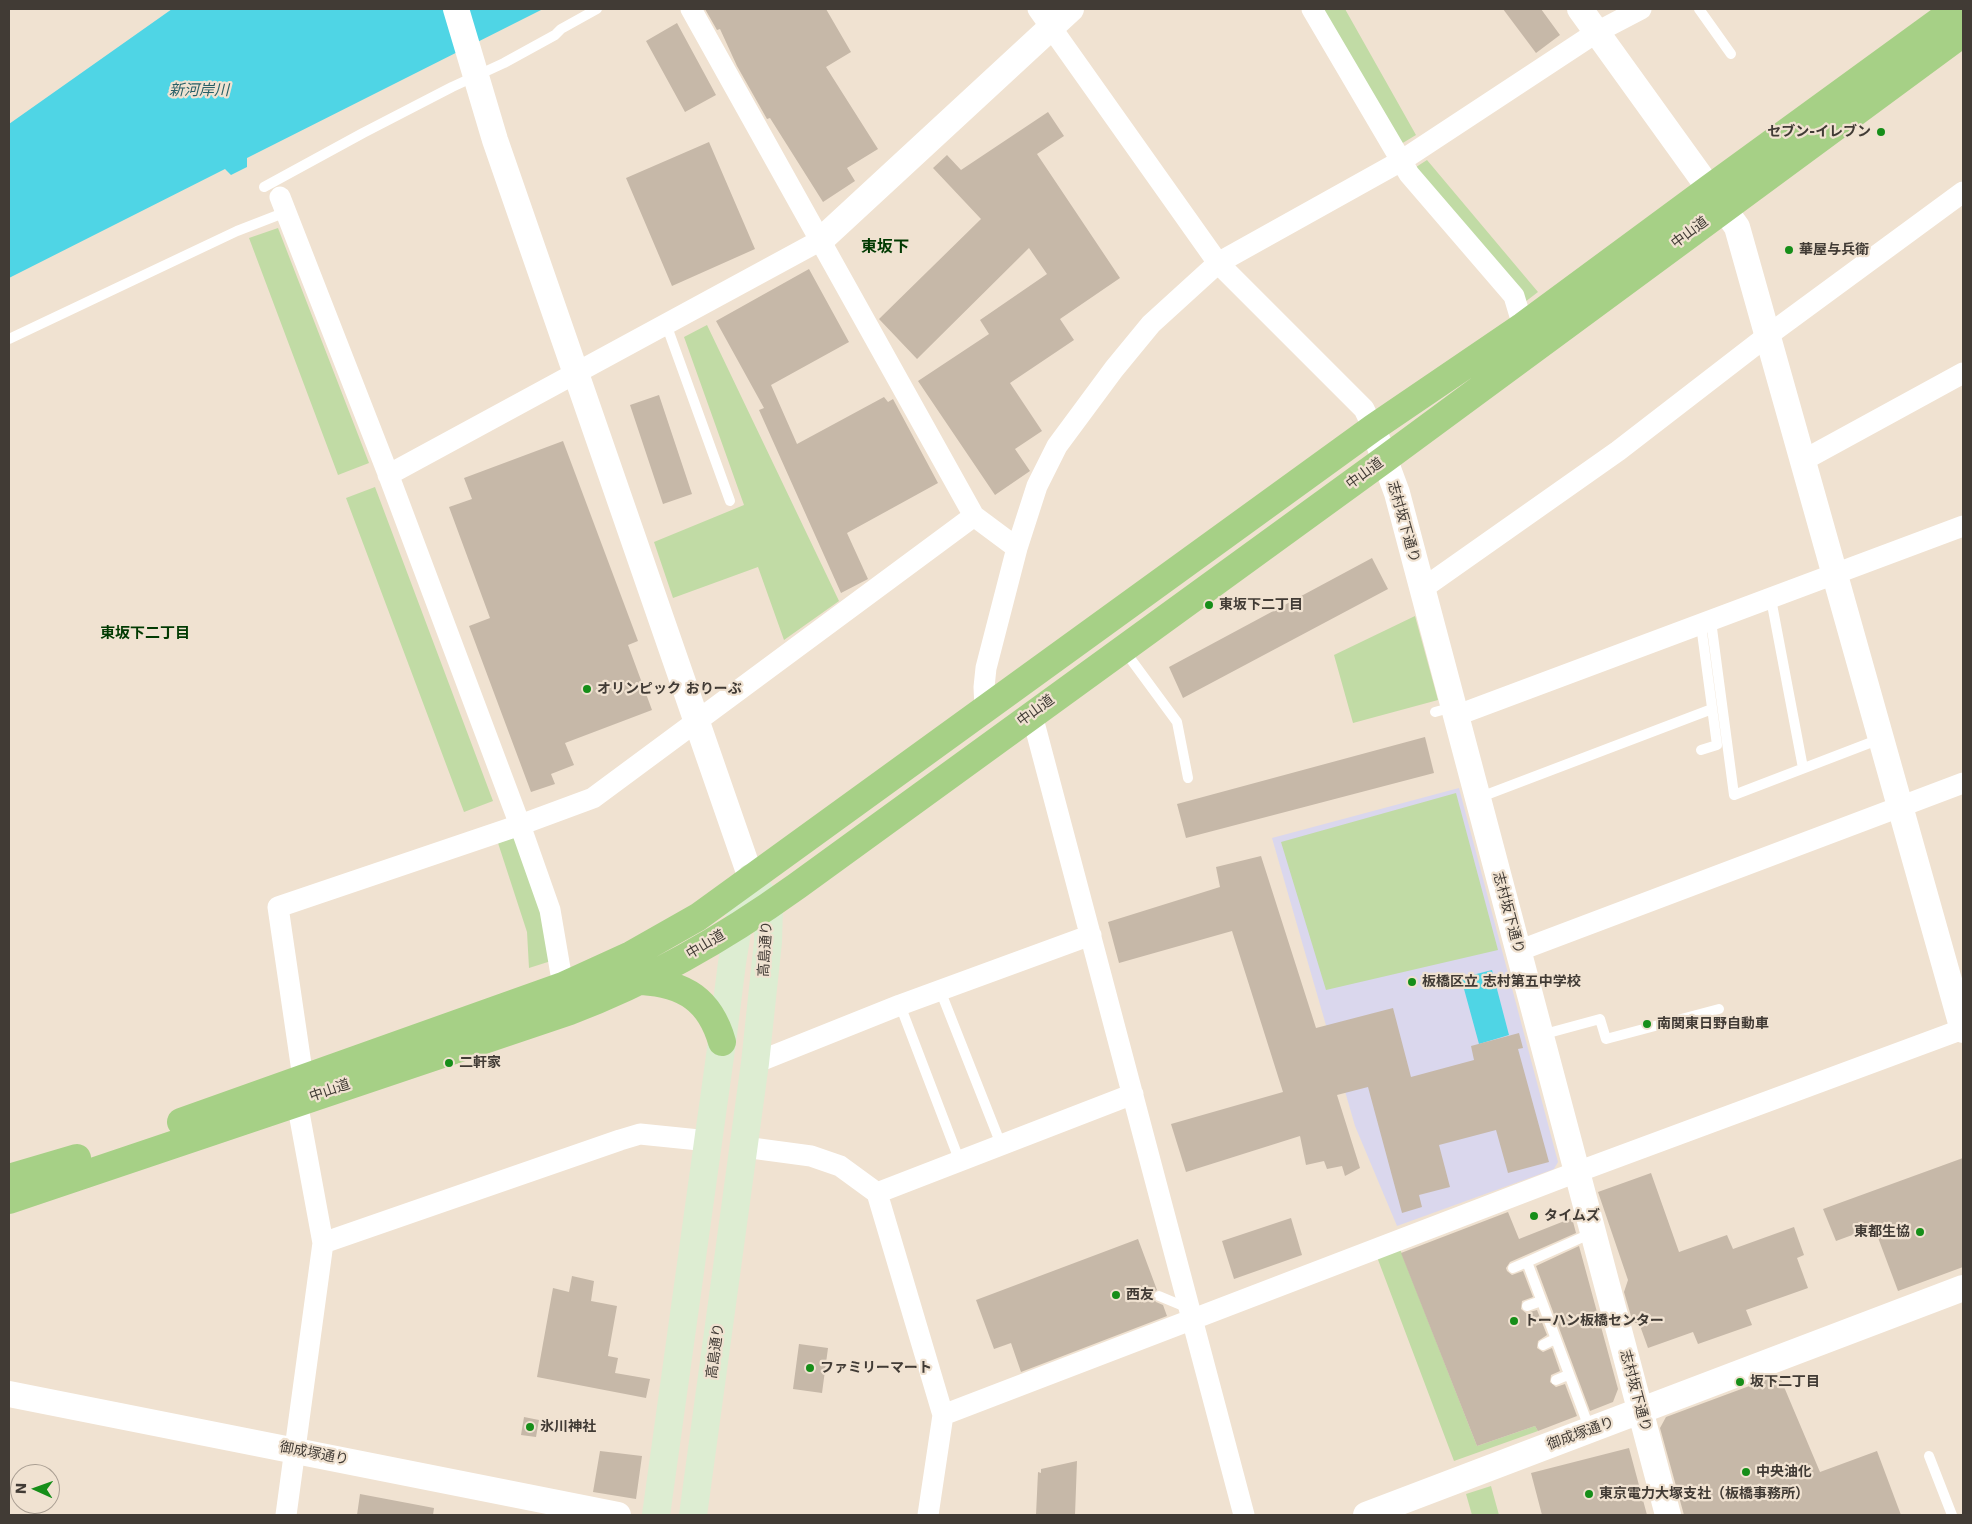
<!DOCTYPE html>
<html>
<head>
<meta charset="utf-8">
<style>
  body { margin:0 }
  #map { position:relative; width:1972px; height:1524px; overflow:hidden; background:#f0e2d1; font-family:"DejaVu Sans",sans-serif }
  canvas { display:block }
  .frame { position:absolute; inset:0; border:10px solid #413b35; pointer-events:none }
  .north { position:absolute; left:10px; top:1464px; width:50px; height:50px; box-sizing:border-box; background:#f0e2d1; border:1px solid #aa9f93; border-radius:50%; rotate:272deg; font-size:14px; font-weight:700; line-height:20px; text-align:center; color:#413b35 }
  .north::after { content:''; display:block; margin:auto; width:18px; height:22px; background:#168e19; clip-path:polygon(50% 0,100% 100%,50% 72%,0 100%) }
</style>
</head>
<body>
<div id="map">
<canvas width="1972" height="1524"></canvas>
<div class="frame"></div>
<div class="north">N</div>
</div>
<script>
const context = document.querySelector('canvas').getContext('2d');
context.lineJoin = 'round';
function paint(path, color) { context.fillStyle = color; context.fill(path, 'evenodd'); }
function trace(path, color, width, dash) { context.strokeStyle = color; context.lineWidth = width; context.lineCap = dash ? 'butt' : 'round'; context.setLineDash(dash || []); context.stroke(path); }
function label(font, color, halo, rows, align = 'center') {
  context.font = font + ' "DejaVu Sans","Noto Sans JP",sans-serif'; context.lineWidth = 4.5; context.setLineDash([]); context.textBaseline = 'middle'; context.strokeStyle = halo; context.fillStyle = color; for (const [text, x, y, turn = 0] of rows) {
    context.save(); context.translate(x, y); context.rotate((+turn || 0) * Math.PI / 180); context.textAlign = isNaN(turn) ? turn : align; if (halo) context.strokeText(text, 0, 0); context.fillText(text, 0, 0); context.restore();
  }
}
paint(new Path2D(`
  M 1459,788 L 1558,1162 L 1554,1169 L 1397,1226 L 1355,1126 L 1272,838 Z`), '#dad7ed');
paint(new Path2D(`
  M 1322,9 L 1345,9 L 1416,135 L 1401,144 Z
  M 1427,160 L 1538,292 L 1525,302 L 1413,169 Z
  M 278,228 L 369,463 L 338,475 L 249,238 Z
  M 707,325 L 839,601 L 784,640 L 758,567 L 673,598 L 654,542 L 744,505 L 684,337 Z
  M 375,487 L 493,801 L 464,812 L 346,498 Z
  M 1415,616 L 1438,700 L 1353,723 L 1334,655 Z
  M 1456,793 L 1498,950 L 1326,990 L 1281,842 Z
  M 518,836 L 545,913 L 551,961 L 529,968 L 527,932 L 498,843 Z
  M 1400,1249 L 1477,1446 L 1535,1426 L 1538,1431 L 1454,1461 L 1377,1257 Z
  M 1491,1486 L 1499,1515 L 1472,1515 L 1466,1494 Z`), '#c1dba5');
paint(new Path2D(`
  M 172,9 L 543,9 L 247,158 L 247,167 L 231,175 L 225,169 L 9,278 L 9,124 Z
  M 1492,970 L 1509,1035 L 1479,1044 L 1461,978 Z`), '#4fd5e5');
paint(new Path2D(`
  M 705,9 L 826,9 L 851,52 L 826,67 L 878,149 L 847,168 L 855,181 L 823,202 L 770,118 L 767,119 L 737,66 L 720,29 L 717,30 Z
  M 1503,9 L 1541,9 L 1560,35 L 1536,53 Z
  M 677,23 L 716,95 L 685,112 L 646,41 Z
  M 1048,112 L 1064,136 L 1037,154 L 1120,278 L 1060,319 L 1074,340 L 1010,383 L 1042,431 L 1015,449 L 1030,471 L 995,495 L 918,381 L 989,334 L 980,320 L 1047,274 L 1029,248 L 917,359 L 879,319 L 981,219 L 933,168 L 947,155 L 961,170 Z
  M 709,142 L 755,249 L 672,286 L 626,178 Z
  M 809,269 L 849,342 L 771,385 L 797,444 L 884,397 L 888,402 L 893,399 L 938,483 L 847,533 L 868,579 L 841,593 L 759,410 L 764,408 L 716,321 Z
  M 659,395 L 692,494 L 663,504 L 630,405 Z
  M 563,441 L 638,641 L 628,645 L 652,710 L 565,743 L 574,765 L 551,774 L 555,784 L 531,792 L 469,626 L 490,618 L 449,507 L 472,499 L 464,478 Z
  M 1372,558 L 1388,589 L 1183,698 L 1169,667 Z
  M 1425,737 L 1434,773 L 1186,838 L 1177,804 Z
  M 1261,856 L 1316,1028 L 1393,1008 L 1411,1077 L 1474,1060 L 1471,1046 L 1519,1033 L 1523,1048 L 1518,1049 L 1549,1162 L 1508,1173 L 1496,1130 L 1439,1145 L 1450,1187 L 1419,1195 L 1422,1207 L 1402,1213 L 1368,1087 L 1337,1095 L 1360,1168 L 1345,1176 L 1342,1166 L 1327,1169 L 1324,1161 L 1306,1165 L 1300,1136 L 1186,1172 L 1171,1124 L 1283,1092 L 1232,931 L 1119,963 L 1108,922 L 1220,887 L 1216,867 Z
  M 1963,1158 L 1963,1267 L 1898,1291 L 1874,1227 L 1836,1241 L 1823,1209 Z
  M 1651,1173 L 1679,1252 L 1727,1235 L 1733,1249 L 1794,1227 L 1804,1255 L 1797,1258 L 1808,1288 L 1746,1310 L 1752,1325 L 1698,1344 L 1693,1332 L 1648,1348 L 1639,1323 L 1633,1323 L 1624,1292 L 1628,1280 L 1598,1192 Z
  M 1508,1212 L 1519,1239 L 1572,1218 L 1576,1233 L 1510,1262 L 1506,1268 L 1507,1271 L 1512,1275 L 1523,1271 L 1533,1297 L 1522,1301 L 1521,1309 L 1526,1313 L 1537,1310 L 1547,1335 L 1538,1341 L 1537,1348 L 1543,1352 L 1552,1348 L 1560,1371 L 1551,1375 L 1550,1382 L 1556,1387 L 1565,1384 L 1577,1416 L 1538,1431 L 1535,1426 L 1477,1446 L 1401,1253 Z
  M 1291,1218 L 1302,1255 L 1234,1279 L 1222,1241 Z
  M 1138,1239 L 1157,1290 L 1153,1293 L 1152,1297 L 1156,1302 L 1163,1305 L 1167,1316 L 1021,1372 L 1011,1343 L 994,1349 L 976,1300 Z
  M 1579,1246 L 1618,1389 L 1613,1402 L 1590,1411 L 1536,1266 Z
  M 572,1276 L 594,1281 L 591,1301 L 617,1306 L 608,1356 L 618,1358 L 615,1373 L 650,1379 L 646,1398 L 537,1377 L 553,1288 L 569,1292 Z
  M 799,1344 L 828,1348 L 822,1393 L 793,1389 Z
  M 1779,1375 L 1820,1472 L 1877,1451 L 1901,1515 L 1684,1515 L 1660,1428 L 1666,1417 Z
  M 524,1417 L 539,1420 L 536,1437 L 521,1435 Z
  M 1629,1448 L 1647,1515 L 1542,1515 L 1531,1473 Z
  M 600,1451 L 642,1456 L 636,1499 L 593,1492 Z
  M 1077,1461 L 1075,1515 L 1036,1515 L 1038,1472 L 1041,1473 L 1041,1469 Z
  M 360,1494 L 434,1508 L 433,1515 L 357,1515 Z`), '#c6b8a8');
trace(new Path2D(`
  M 1699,9 L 1731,54
  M 264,187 L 363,133 L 452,87 L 504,63 L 555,35 L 561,29 L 597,9
  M 666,324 L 730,501
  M 9,339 L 237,231 L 286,212
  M 1771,599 L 1803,768
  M 1711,621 L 1734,795 L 1880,739
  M 1124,650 L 1177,722 L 1188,778
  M 1435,712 L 1453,707
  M 1701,750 L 1717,745 L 1701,625
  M 1478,798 L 1712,709
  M 940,990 L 1002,1147
  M 900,1005 L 960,1162
  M 1541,1035 L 1600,1019 L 1606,1039 L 1719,1009
  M 1527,1262 L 1592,1233
  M 1513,1268 L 1527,1262 L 1590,1430
  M 1159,1296 L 1188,1308
  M 1527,1306 L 1541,1301
  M 1543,1345 L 1555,1339
  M 1556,1380 L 1568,1375
  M 1929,1456 L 1952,1515`), '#fff', 10);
trace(new Path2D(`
  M 691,9 L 974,516 L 1017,548
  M 1038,9 L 1218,263 L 1364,409 L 1373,428
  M 1312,9 L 1409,174 L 1514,296 L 1523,326
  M 280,197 L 387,471 L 520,825 L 550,910 L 563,986
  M 1802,461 L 1963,373
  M 388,475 L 821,240
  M 1422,589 L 1618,451 L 1767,336 L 1963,192
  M 985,709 L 984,687 L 986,668 L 1017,548 L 1037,486 L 1057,446 L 1114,369 L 1151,324 L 1218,263 L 1401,161 L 1597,32 L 1641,9
  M 1032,715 L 1244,1515
  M 1455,716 L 1963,526
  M 1518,951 L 1963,783
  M 755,1063 L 900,1005 L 1091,935
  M 303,1078 L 278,907 L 520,825 L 593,798 L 974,516
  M 744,1147 L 811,1156 L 840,1166 L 877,1193 L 943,1415 L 928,1515
  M 877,1193 L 1133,1094
  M 323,1243 L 620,1140 L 640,1134 L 709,1141
  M 943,1415 L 1561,1178 L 1963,1029
  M 286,1515 L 323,1243 L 297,1102`), '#fff', 21);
trace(new Path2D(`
  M 456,9 L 495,140 L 751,878
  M 1580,9 L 1737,227 L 1963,1030
  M 821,240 L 1071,9
  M 1373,428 L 1397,493 L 1668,1515
  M 9,1394 L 618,1515
  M 1366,1515 L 1963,1288`), '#fff', 26);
trace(new Path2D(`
  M 656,1515 L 722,1042 L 732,963 L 738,926 L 751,878
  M 693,1515 L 755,1063 L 768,942 L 769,906 L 751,878`), '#ddedd2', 28);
trace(new Path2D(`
  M 642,981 C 685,984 710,1000 722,1042
  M 181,1122 L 563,986 L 631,955 L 698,917 L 1373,428 L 1523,326 L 1710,188 L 1956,9
  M 9,1178 L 77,1158
  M 9,1200 L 570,1011 C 652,980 726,937 797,886 L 1385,459 L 1963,33`), '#a6d086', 28);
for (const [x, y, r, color] of [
  [1881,132,5,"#168e19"],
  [1789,250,5,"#168e19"],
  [1209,605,5,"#168e19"],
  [587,689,5,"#168e19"],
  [1412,982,5,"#168e19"],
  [1647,1024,5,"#168e19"],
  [449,1063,5,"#168e19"],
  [1534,1216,5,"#168e19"],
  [1920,1232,5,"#168e19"],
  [1116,1295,5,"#168e19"],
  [1514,1321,5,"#168e19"],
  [810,1368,5,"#168e19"],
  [1740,1382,5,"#168e19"],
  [530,1427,5,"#168e19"],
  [1746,1472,5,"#168e19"],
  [1589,1494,5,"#168e19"]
]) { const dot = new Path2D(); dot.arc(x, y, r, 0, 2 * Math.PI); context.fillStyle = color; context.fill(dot); trace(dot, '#f0e2d1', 2); }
label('bold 14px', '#413b35', '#f0e2d1', [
  ["セブン-イレブン",1871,132,"right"],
  ["華屋与兵衛",1799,250],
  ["東坂下二丁目",1219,605],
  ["オリンピック おりーぶ",597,689],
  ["板橋区立 志村第五中学校",1422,982],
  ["南関東日野自動車",1657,1024],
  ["二軒家",459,1063],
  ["タイムズ",1544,1216],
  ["東都生協",1910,1232,"right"],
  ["西友",1126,1295],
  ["トーハン板橋センター",1524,1321],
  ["ファミリーマート",820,1368],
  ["坂下二丁目",1750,1382],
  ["氷川神社",540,1427],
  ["中央油化",1756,1472],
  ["東京電力大塚支社（板橋事務所）",1599,1494]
], 'left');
label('14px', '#413b35', '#f0e2d1', [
  ["中山道",1690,233,-37],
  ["中山道",1365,474,-36],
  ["志村坂下通り",1403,522,74],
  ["中山道",1036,711,-36],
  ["志村坂下通り",1508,913,75],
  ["中山道",706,945,-31],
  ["高島通り",766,949,-86],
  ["中山道",330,1091,-19],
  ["高島通り",716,1351,-82],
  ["志村坂下通り",1635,1391,75],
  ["御成塚通り",1581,1434,-20],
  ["御成塚通り",314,1454,11]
]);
label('italic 15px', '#285f66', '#f0e2d1', [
  ["新河岸川",199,91]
]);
label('bold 15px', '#013a02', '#f0e2d1', [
  ["東坂下二丁目",145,634]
]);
label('bold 16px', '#013a02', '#f0e2d1', [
  ["東坂下",885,248]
]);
</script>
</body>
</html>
